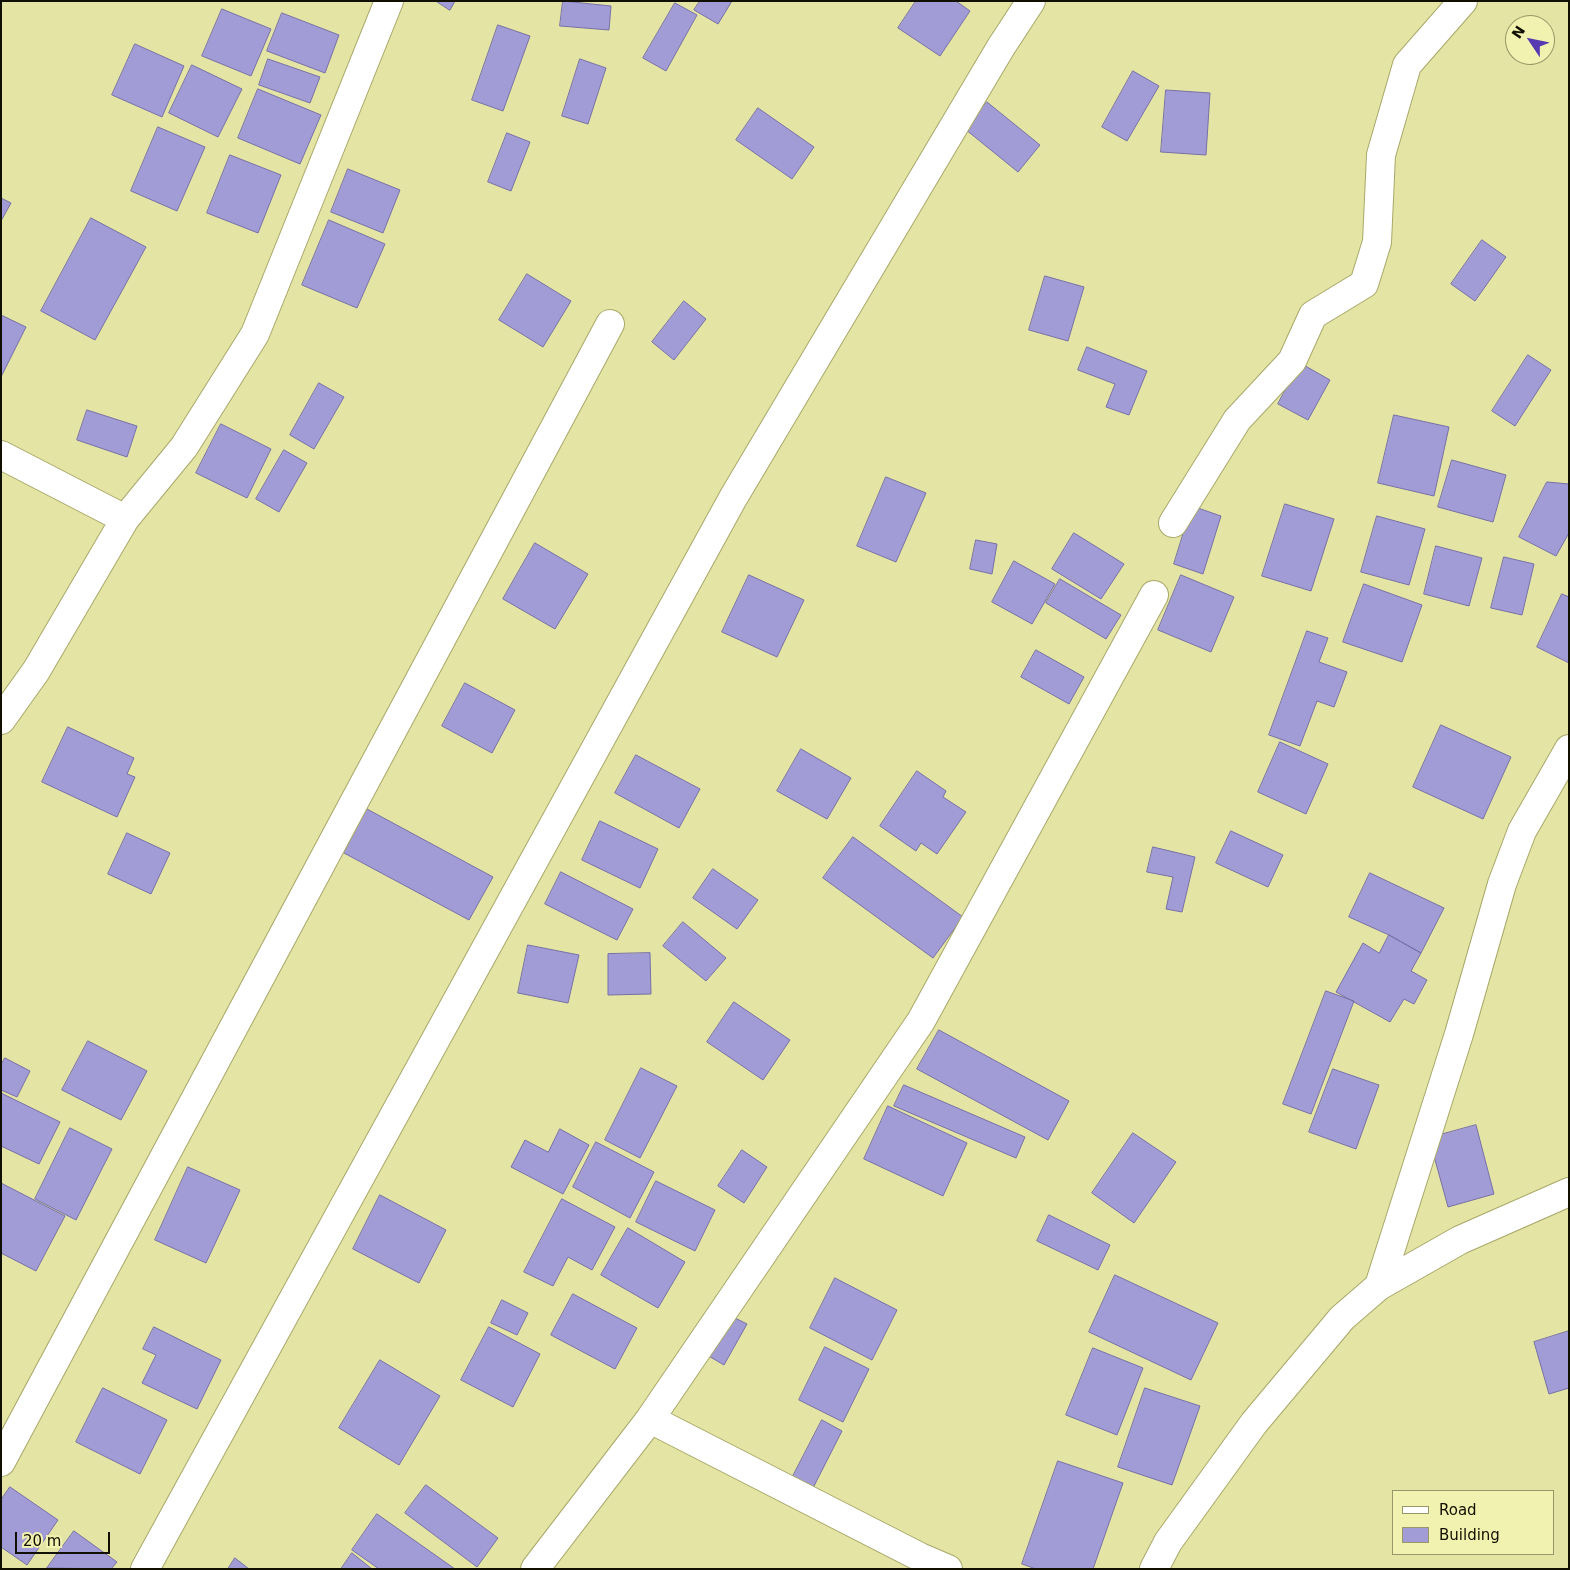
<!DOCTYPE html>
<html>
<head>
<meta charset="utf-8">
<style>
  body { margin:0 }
  #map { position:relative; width:1570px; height:1570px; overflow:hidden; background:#e4e4a4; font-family:"DejaVu Sans",sans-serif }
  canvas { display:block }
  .frame { position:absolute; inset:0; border:2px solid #100f00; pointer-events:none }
  .legend { position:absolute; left:1392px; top:1490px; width:162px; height:65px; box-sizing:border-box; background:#f1f1b0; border:1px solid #97976a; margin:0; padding:6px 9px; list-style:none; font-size:15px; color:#100f00 }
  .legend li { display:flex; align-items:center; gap:10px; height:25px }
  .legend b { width:25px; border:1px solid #97976a }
  .north { position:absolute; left:1505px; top:15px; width:50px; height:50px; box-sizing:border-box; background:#f1f1b0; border:1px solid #97976a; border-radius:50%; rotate:304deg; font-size:14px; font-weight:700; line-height:20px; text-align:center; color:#100f00 }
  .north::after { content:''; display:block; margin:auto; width:18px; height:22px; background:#5739b1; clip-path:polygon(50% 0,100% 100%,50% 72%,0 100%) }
  .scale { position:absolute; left:15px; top:1532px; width:95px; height:22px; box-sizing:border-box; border:2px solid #100f00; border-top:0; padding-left:6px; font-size:15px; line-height:18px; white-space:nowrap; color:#100f00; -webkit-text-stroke:4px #f1f1b0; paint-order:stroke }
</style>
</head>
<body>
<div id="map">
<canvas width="1570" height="1570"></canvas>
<div class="frame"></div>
<ul class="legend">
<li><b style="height:6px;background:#fff"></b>Road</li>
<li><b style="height:14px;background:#a29cd6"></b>Building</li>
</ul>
<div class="north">N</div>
<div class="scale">20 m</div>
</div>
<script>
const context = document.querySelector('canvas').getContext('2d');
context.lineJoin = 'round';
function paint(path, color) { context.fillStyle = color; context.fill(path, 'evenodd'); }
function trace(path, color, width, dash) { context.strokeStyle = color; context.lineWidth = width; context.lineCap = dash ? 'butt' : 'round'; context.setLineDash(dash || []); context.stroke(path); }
const building = new Path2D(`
  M 436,1 L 455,1 L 450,10 Z
  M 563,1 L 611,6 L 609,30 L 560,26 Z
  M 700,1 L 732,1 L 718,24 L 694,10 Z
  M 916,1 L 956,1 L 970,11 L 940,56 L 898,28 Z
  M 675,3 L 697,15 L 666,71 L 643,58 Z
  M 222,9 L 271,29 L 251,76 L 202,56 Z
  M 282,13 L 339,35 L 325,73 L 267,51 Z
  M 498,25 L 530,36 L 503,111 L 472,100 Z
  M 135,44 L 184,66 L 162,117 L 112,95 Z
  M 268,59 L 320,77 L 310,103 L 259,85 Z
  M 580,59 L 606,68 L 588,124 L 562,116 Z
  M 192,65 L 242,89 L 218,137 L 169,113 Z
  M 1133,71 L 1159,86 L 1127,141 L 1102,127 Z
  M 258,89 L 321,115 L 300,164 L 238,138 Z
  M 1166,90 L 1210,93 L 1206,155 L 1161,152 Z
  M 987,102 L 1040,145 L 1018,172 L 965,129 Z
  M 758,108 L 814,147 L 792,179 L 736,140 Z
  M 158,127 L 205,147 L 177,211 L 131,191 Z
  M 507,133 L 530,142 L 511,191 L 488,182 Z
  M 230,155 L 281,175 L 258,233 L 207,213 Z
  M 348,169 L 400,190 L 383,233 L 331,212 Z
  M 1,198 L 11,203 L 1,221 Z
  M 91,218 L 146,247 L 95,340 L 41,311 Z
  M 329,220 L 385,244 L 357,308 L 302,285 Z
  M 1482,240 L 1506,257 L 1475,301 L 1451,284 Z
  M 527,274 L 571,301 L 543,347 L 499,320 Z
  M 1045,276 L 1084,287 L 1068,341 L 1029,330 Z
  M 684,301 L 706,319 L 674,360 L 652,342 Z
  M 1,315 L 26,327 L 1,377 Z
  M 1087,347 L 1147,371 L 1129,415 L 1106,407 L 1115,384 L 1078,370 Z
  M 1528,355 L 1551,370 L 1515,426 L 1492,411 Z
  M 1300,363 L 1330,380 L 1308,420 L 1278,404 Z
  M 319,383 L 344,397 L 314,449 L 290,435 Z
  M 87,410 L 137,426 L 127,457 L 77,440 Z
  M 1394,415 L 1449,427 L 1434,496 L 1378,483 Z
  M 221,424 L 271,449 L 247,498 L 196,473 Z
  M 284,450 L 307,463 L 279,512 L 256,499 Z
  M 1452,460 L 1506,475 L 1493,522 L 1438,507 Z
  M 886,477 L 926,493 L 896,562 L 857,546 Z
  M 1547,482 L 1569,484 L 1569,533 L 1556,556 L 1519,537 Z
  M 1285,504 L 1334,519 L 1311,591 L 1262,576 Z
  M 1192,506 L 1221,516 L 1203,574 L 1174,564 Z
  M 1377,516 L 1425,529 L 1409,585 L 1361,572 Z
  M 1074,533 L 1124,564 L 1101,599 L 1052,569 Z
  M 976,540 L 997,544 L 992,574 L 970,569 Z
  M 535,543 L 588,574 L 555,629 L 503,599 Z
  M 1436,546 L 1482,558 L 1469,606 L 1424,594 Z
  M 1504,557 L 1534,564 L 1522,615 L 1491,608 Z
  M 1014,561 L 1055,584 L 1032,624 L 992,602 Z
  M 749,575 L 804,600 L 777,657 L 722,632 Z
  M 1181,575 L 1234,597 L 1211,652 L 1158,630 Z
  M 1060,579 L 1121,615 L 1106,639 L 1046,603 Z
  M 1364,584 L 1422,605 L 1402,662 L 1343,642 Z
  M 1562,594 L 1569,597 L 1569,663 L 1537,647 Z
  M 1307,631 L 1328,638 L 1319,662 L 1347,672 L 1334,707 L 1317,701 L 1300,746 L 1269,735 Z
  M 1036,650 L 1084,677 L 1069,704 L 1021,677 Z
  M 465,683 L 515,710 L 492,753 L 442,726 Z
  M 1441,725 L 1511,757 L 1483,819 L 1413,787 Z
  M 68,727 L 134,758 L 127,774 L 135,777 L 117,817 L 42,782 Z
  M 1280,742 L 1328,764 L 1306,814 L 1258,792 Z
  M 801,749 L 851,778 L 827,819 L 777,791 Z
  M 636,755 L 700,789 L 679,828 L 615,793 Z
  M 917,771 L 946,791 L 943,797 L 966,812 L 937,854 L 921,843 L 916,851 L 880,826 Z
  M 367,809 L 493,877 L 469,920 L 344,853 Z
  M 600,821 L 658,849 L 640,888 L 582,860 Z
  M 1231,831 L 1283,855 L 1268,887 L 1216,863 Z
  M 127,833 L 170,853 L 151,894 L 108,874 Z
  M 853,837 L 963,917 L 933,958 L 823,878 Z
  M 1153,847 L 1195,857 L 1182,912 L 1166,909 L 1173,877 L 1147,872 Z
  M 713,869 L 758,900 L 737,929 L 693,898 Z
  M 561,872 L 633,909 L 617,940 L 545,904 Z
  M 1370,873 L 1444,908 L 1421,953 L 1389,935 L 1349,917 Z
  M 683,922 L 726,958 L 706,981 L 663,946 Z
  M 1389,935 L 1421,953 L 1411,971 L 1427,980 L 1414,1004 L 1404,999 L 1390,1022 L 1336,992 L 1363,943 L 1379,953 Z
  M 528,945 L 579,955 L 568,1003 L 518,993 Z
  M 650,953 L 651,994 L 608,995 L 608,954 Z
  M 1326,991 L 1354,1001 L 1311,1114 L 1283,1104 Z
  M 734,1002 L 790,1040 L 763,1080 L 707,1042 Z
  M 939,1030 L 1069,1101 L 1048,1140 L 917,1069 Z
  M 88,1041 L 147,1071 L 121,1120 L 62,1090 Z
  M 5,1058 L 30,1071 L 17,1097 L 1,1090 L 1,1065 Z
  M 641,1068 L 677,1086 L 640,1158 L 605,1140 Z
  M 1333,1069 L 1379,1085 L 1356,1149 L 1309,1132 Z
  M 904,1085 L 1025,1137 L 1016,1158 L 894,1106 Z
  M 1,1093 L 60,1122 L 39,1164 L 1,1146 Z
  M 888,1106 L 967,1143 L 943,1196 L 864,1159 Z
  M 1476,1125 L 1494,1194 L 1448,1207 L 1429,1138 Z
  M 70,1128 L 112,1149 L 76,1220 L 35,1199 Z
  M 560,1129 L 589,1145 L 563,1194 L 511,1167 L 525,1140 L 548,1152 Z
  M 1133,1133 L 1176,1162 L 1134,1223 L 1092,1193 Z
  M 596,1142 L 654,1172 L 630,1218 L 573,1187 Z
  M 742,1150 L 767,1167 L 744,1203 L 718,1186 Z
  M 188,1167 L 240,1190 L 206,1263 L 155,1240 Z
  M 656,1181 L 715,1210 L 695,1251 L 636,1222 Z
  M 1,1183 L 65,1216 L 36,1271 L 1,1253 Z
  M 380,1195 L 446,1230 L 419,1283 L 353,1249 Z
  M 562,1199 L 615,1227 L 592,1270 L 568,1257 L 553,1286 L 524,1272 Z
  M 1049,1215 L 1110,1245 L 1098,1270 L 1037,1241 Z
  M 628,1228 L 685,1262 L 658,1308 L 601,1275 Z
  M 1115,1275 L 1218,1323 L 1191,1380 L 1089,1332 Z
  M 835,1278 L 897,1310 L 872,1360 L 810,1328 Z
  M 573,1294 L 637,1328 L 615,1369 L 551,1335 Z
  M 502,1300 L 528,1313 L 517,1335 L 491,1323 Z
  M 729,1315 L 747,1324 L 724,1365 L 707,1355 Z
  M 154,1327 L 221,1360 L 197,1409 L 142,1383 L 156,1355 L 143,1349 Z
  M 489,1327 L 540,1354 L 513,1407 L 461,1380 Z
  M 1569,1331 L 1569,1388 L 1549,1394 L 1534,1342 Z
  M 825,1347 L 869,1369 L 843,1422 L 799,1400 Z
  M 1093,1348 L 1143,1368 L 1117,1435 L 1066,1415 Z
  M 380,1360 L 440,1396 L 399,1465 L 339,1428 Z
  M 103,1388 L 167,1420 L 140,1474 L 76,1442 Z
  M 1145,1388 L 1200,1406 L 1172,1485 L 1118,1467 Z
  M 822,1420 L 842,1431 L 813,1488 L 792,1478 Z
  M 1058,1461 L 1123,1483 L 1093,1569 L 1036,1569 L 1022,1564 Z
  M 426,1485 L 498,1538 L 477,1567 L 405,1513 Z
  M 10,1487 L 58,1520 L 27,1565 L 1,1547 L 1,1500 Z
  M 377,1514 L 455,1569 L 379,1569 L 352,1550 Z
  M 74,1531 L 117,1562 L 111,1569 L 47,1568 Z
  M 352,1553 L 372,1569 L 341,1569 Z
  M 235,1558 L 249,1569 L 228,1569 Z`);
paint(building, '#a29cd6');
trace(building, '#7670a7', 1);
const street = new Path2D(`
  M 1,455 L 125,519
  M 1173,523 L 1237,420 L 1292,361 L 1313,315 L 1364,284 L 1377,242 L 1381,155 L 1407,65 L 1463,1
  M 1,720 L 36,671 L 125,519 L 184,447 L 255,334 L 389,1
  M 1379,1286 L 1459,1034 L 1502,884 L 1522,831 L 1569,749
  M 650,1419 L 920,1557 L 948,1569
  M 1,1462 L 610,324
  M 145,1569 L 733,498 L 1001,47 L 1031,1
  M 535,1569 L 650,1419 L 921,1021 L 1154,595
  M 1154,1569 L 1168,1542 L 1254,1423 L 1342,1318 L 1379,1286 L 1460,1240 L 1569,1192`);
trace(street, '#a8a86a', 30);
trace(street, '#fff', 28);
</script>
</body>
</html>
